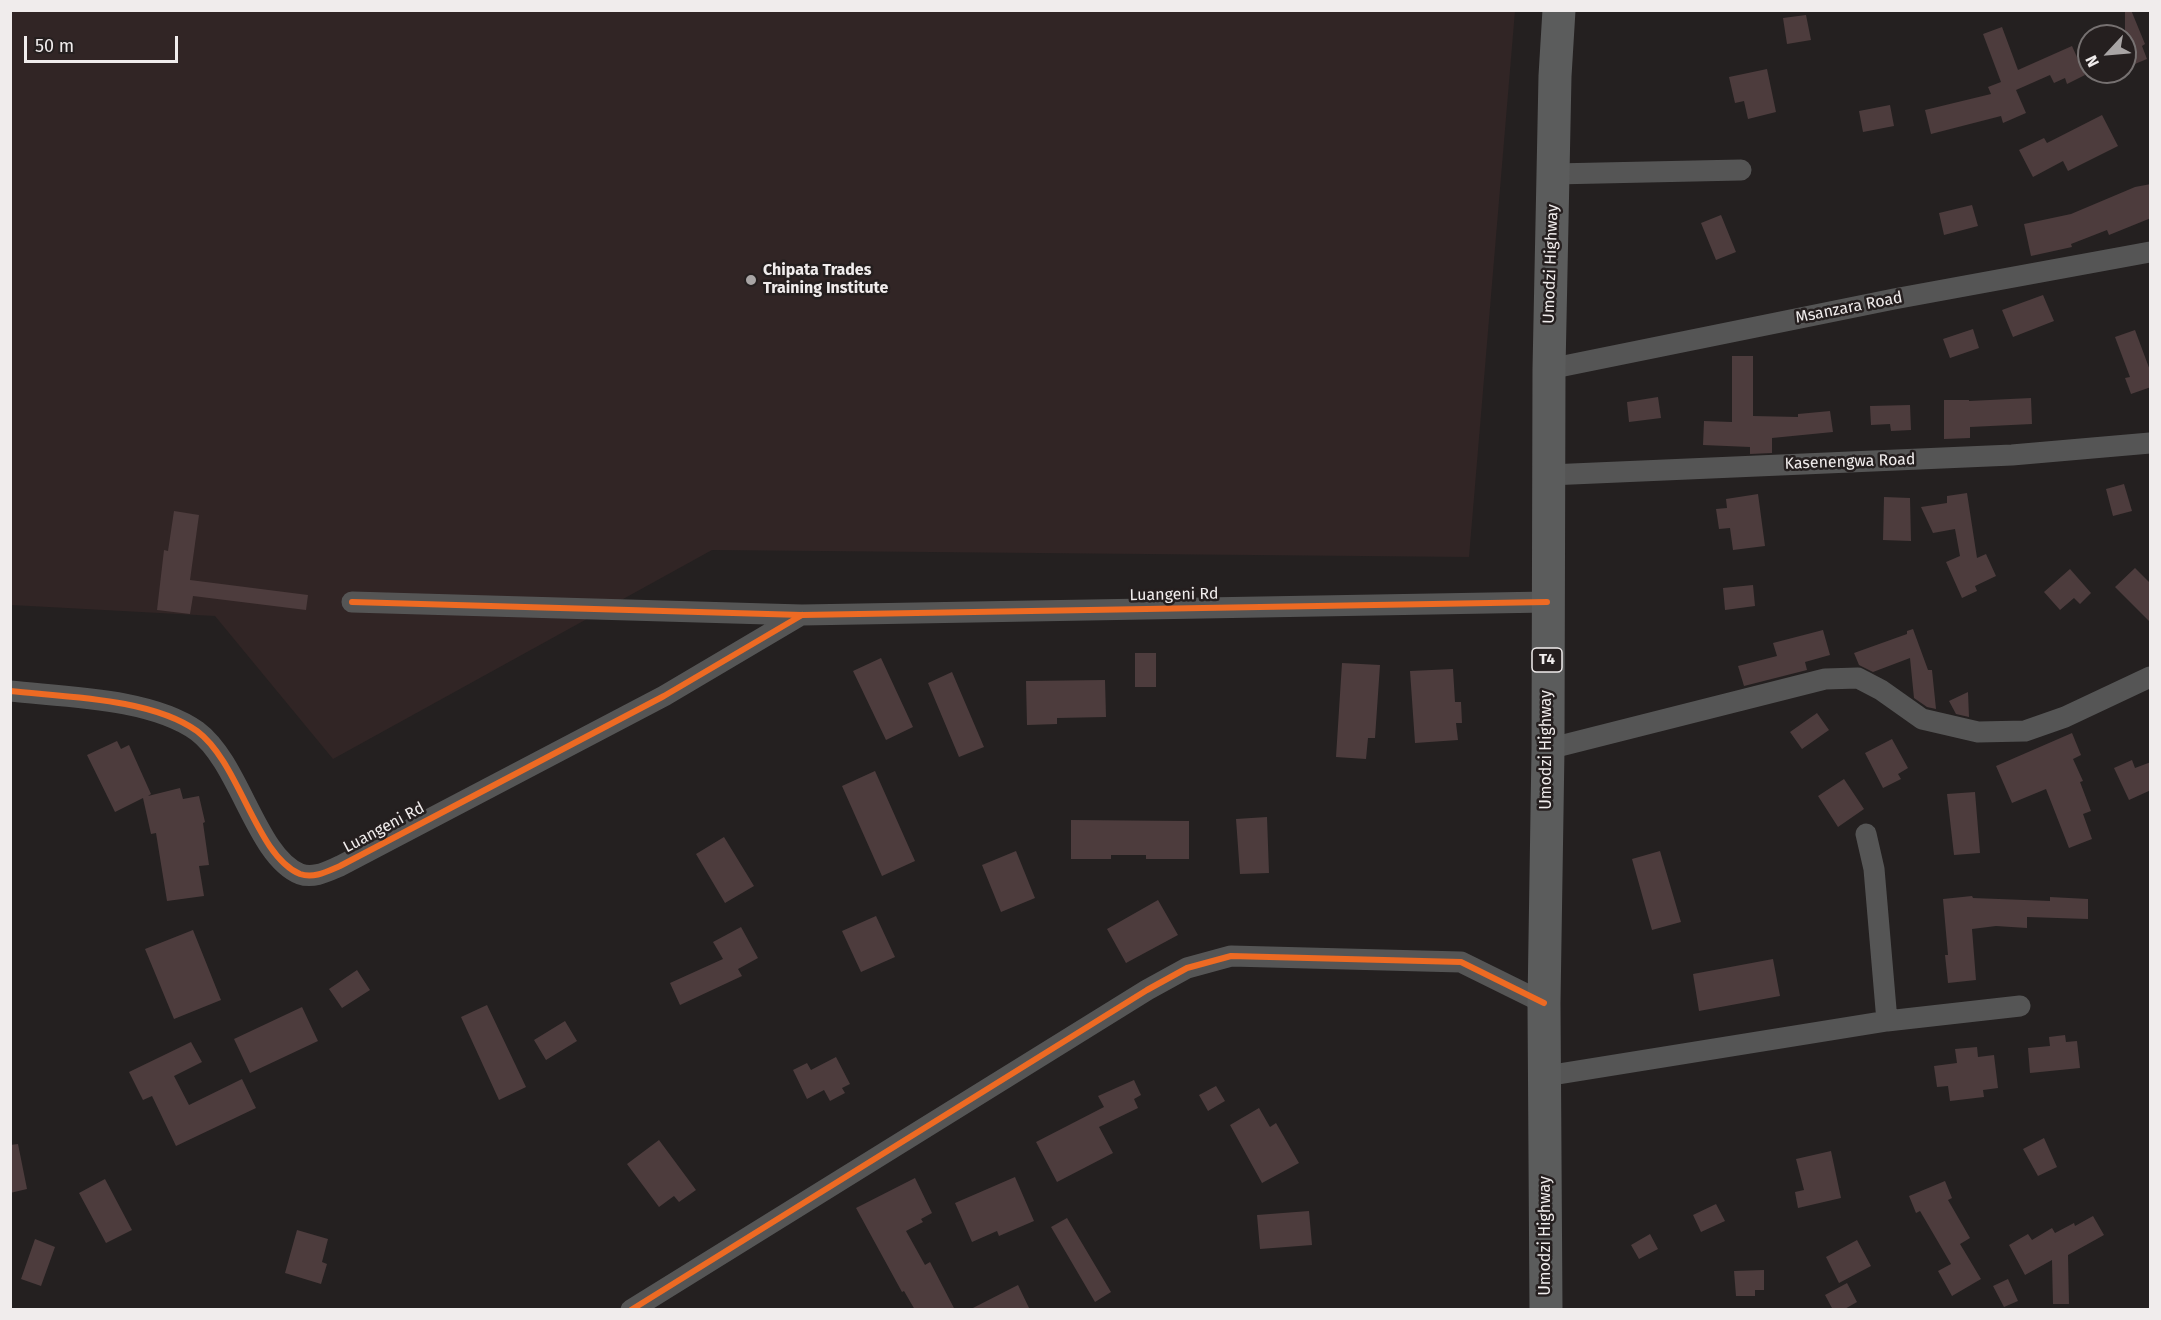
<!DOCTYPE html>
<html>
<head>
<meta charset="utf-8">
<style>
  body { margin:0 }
  #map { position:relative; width:2161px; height:1320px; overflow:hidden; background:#242020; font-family:"Fira Sans",sans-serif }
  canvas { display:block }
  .frame { position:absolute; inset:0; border:12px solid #f0ecec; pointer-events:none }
  .north { position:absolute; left:2077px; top:24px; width:60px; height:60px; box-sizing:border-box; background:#251f1f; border:2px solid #767171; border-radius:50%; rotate:244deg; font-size:16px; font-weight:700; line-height:24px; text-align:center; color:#f0ecec }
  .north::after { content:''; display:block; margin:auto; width:21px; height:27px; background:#a9a5a5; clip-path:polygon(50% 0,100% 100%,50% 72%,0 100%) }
  .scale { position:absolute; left:24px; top:36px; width:154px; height:27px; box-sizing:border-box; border:3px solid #f0ecec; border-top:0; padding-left:8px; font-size:18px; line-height:21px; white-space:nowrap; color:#f0ecec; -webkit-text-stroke:4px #251f1f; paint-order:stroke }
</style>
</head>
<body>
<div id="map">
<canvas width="2161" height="1320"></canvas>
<div class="frame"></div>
<div class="north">N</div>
<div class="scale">50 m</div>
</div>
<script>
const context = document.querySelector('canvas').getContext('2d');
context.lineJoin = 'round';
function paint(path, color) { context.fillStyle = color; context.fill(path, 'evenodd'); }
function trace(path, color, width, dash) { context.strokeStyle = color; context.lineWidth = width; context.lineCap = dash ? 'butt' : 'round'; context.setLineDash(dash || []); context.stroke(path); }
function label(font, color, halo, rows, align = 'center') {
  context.font = font + ' "Fira Sans",sans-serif'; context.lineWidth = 5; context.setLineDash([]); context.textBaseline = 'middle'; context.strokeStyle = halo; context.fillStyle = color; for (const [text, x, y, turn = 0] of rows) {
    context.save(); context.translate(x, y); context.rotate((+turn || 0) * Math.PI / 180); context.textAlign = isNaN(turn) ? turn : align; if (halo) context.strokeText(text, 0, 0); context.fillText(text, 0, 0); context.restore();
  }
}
paint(new Path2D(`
  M 10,11 L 1515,11 L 1469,557 L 712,550 L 333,759 L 215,616 L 11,605 Z`), '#312525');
paint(new Path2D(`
  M 2125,10 L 2131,10 L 2145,44 L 2142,46 L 2147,59 L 2125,68 Z
  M 1806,15 L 1811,40 L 1787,44 L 1783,18 Z
  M 2002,27 L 2018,70 L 2072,46 L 2085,75 L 2067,84 L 2065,78 L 2054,83 L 2050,75 L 2016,90 L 2026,113 L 2003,123 L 2001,116 L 1931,134 L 1925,110 L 1991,94 L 1988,87 L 2001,82 L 1983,34 Z
  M 1767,69 L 1776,112 L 1748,119 L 1744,101 L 1735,103 L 1729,77 Z
  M 1890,105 L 1894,126 L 1863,132 L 1859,111 Z
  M 2102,115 L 2118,146 L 2068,171 L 2063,161 L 2033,177 L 2019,150 L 2044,138 L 2047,143 Z
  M 2151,184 L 2151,218 L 2109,235 L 2107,230 L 2071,244 L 2072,247 L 2031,256 L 2024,224 L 2071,214 L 2135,187 Z
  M 1972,205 L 1978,226 L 1944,235 L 1939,213 Z
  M 1721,215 L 1736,252 L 1716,260 L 1701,223 Z
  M 2043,295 L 2054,321 L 2013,337 L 2002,310 Z
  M 1973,329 L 1979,348 L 1950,358 L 1943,339 Z
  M 2135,330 L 2151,373 L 2151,387 L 2131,394 L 2125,378 L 2130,377 L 2115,337 Z
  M 1732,356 L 1753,356 L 1753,416 L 1798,417 L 1798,414 L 1830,411 L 1833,432 L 1772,438 L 1772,453 L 1750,454 L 1750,447 L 1703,445 L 1704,421 L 1732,422 Z
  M 1658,397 L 1661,418 L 1629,422 L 1627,402 Z
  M 2031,398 L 2032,424 L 1970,427 L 1970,438 L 1944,439 L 1944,400 L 1969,400 L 1969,401 Z
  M 1910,405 L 1911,430 L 1891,431 L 1890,424 L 1871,425 L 1870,406 Z
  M 2124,484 L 2132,511 L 2113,516 L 2106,489 Z
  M 1967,493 L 1977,558 L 1986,554 L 1996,576 L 1975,586 L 1977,591 L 1962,598 L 1946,562 L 1960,556 L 1955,529 L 1933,533 L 1921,507 L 1947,503 L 1947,496 Z
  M 1758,494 L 1765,546 L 1733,550 L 1730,528 L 1719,529 L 1716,509 L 1727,508 L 1726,499 Z
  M 1884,497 L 1910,498 L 1911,541 L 1883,540 Z
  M 174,511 L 199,515 L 190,580 L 308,595 L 306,610 L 193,596 L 190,614 L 157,610 L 164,550 L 168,551 Z
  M 2135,568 L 2151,584 L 2151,623 L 2115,587 Z
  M 2070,569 L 2091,593 L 2080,604 L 2074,598 L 2060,610 L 2044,592 Z
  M 1753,585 L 1755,606 L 1725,610 L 1723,588 Z
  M 1913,629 L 1928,670 L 1932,670 L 1936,709 L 1927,707 L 1914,698 L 1910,658 L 1873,672 L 1859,665 L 1854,653 L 1907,634 L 1907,631 Z
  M 1823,630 L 1830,655 L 1805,662 L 1807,670 L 1744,686 L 1738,666 L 1777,656 L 1773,643 Z
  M 1135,653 L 1156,653 L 1156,687 L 1135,687 Z
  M 881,658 L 913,727 L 886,740 L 853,671 Z
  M 1342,663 L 1380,665 L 1375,738 L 1368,738 L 1366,759 L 1336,757 Z
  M 1453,669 L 1455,702 L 1461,702 L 1462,723 L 1456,723 L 1458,740 L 1415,743 L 1410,671 Z
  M 952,672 L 984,747 L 959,757 L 928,683 Z
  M 1105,680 L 1106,717 L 1057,718 L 1057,724 L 1027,725 L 1026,681 Z
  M 1968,692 L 1969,717 L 1956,714 L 1949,701 Z
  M 1817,713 L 1829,730 L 1802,749 L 1790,732 Z
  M 2072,733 L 2081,755 L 2073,759 L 2083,781 L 2080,782 L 2091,811 L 2083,814 L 2092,839 L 2069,848 L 2046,789 L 2012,803 L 1996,766 Z
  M 1892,739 L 1908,768 L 1898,774 L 1901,779 L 1883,788 L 1865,753 Z
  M 117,741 L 121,749 L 129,745 L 151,794 L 148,796 L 180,788 L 183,799 L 199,796 L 205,822 L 203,823 L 209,865 L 199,866 L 204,896 L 167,901 L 156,833 L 151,834 L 143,798 L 115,812 L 87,755 Z
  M 2132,760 L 2135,768 L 2151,762 L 2151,790 L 2129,800 L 2114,768 Z
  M 875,771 L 915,861 L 882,876 L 842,786 Z
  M 1844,779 L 1864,809 L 1838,827 L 1818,796 Z
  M 1975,792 L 1980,853 L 1954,855 L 1947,794 Z
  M 1267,817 L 1269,873 L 1240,874 L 1236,819 Z
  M 1071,820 L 1189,821 L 1189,859 L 1146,859 L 1146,855 L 1111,855 L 1111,859 L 1071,859 Z
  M 724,837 L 754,886 L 725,903 L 696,854 Z
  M 1016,851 L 1035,898 L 1001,912 L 982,865 Z
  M 1660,851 L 1681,922 L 1652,930 L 1632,859 Z
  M 1972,896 L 1973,898 L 2050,901 L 2050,897 L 2088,899 L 2088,919 L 2027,917 L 2027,928 L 1996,926 L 1972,929 L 1976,980 L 1948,983 L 1945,955 L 1948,955 L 1943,899 Z
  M 1158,900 L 1178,935 L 1126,963 L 1107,929 Z
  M 876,916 L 895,957 L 861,972 L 842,931 Z
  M 741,927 L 758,958 L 738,969 L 742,976 L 680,1005 L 670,983 L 723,959 L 713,942 Z
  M 193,930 L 221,1000 L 174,1019 L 145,949 Z
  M 1773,959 L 1780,996 L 1699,1011 L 1693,974 Z
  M 357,970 L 370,990 L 342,1008 L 329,989 Z
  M 487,1005 L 526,1087 L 499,1100 L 461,1017 Z
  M 302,1007 L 318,1041 L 250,1073 L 234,1039 Z
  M 565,1021 L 577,1041 L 546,1060 L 534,1040 Z
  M 2065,1035 L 2066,1042 L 2077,1041 L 2080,1068 L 2030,1073 L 2028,1048 L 2050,1046 L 2049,1037 Z
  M 191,1042 L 202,1062 L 174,1076 L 189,1105 L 242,1079 L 256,1108 L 176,1146 L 152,1096 L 143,1100 L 129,1072 Z
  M 1977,1047 L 1978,1057 L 1994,1055 L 1998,1088 L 1983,1090 L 1984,1097 L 1950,1101 L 1948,1086 L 1937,1087 L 1934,1066 L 1957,1063 L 1955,1049 Z
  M 836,1057 L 850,1084 L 842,1088 L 845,1093 L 830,1101 L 824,1090 L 807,1099 L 793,1070 L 807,1063 L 811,1070 Z
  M 1134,1080 L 1141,1095 L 1134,1099 L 1138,1108 L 1099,1127 L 1113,1153 L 1057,1182 L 1036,1142 L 1104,1107 L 1098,1096 Z
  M 1216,1086 L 1225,1101 L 1208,1111 L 1199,1095 Z
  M 1259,1108 L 1270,1127 L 1276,1123 L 1299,1163 L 1262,1183 L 1230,1125 Z
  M 2044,1138 L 2057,1167 L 2038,1176 L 2023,1149 Z
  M 659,1140 L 696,1190 L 679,1202 L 674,1196 L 659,1207 L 627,1164 Z
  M 18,1144 L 27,1189 L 10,1193 L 10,1145 Z
  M 1831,1151 L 1841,1198 L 1798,1208 L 1795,1192 L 1804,1190 L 1796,1159 Z
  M 1015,1177 L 1034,1221 L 999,1236 L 997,1231 L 972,1242 L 955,1203 Z
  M 915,1178 L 932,1213 L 921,1219 L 923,1222 L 906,1231 L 925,1265 L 930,1262 L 955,1310 L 915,1310 L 904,1291 L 902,1292 L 856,1208 Z
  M 105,1179 L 132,1230 L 106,1243 L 79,1193 Z
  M 1945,1181 L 1952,1198 L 1948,1200 L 1970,1238 L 1960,1244 L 1981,1279 L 1952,1296 L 1938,1271 L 1951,1264 L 1920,1211 L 1916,1213 L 1909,1196 Z
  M 1716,1204 L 1725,1221 L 1701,1232 L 1693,1215 Z
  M 1309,1211 L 1312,1245 L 1260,1249 L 1257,1215 Z
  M 2093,1216 L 2104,1235 L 2068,1255 L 2069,1304 L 2053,1304 L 2052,1260 L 2025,1275 L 2009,1245 L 2028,1234 L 2032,1240 L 2052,1228 L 2055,1233 L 2074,1223 L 2075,1226 Z
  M 1067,1218 L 1111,1292 L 1095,1302 L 1051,1227 Z
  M 297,1230 L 328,1239 L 322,1262 L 327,1264 L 321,1284 L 285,1273 Z
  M 1650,1234 L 1658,1249 L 1639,1259 L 1631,1245 Z
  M 35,1239 L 55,1247 L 41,1286 L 21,1279 Z
  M 1857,1240 L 1871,1266 L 1839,1283 L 1826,1257 Z
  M 1764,1270 L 1764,1290 L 1755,1290 L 1755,1296 L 1736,1296 L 1734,1271 Z
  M 2008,1279 L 2018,1301 L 2004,1307 L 1993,1286 Z
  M 1847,1283 L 1857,1302 L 1843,1310 L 1833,1310 L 1825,1295 Z
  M 1018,1285 L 1030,1310 L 969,1310 Z`), '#4d3c3d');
trace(new Path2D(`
  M 1554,174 L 1741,170
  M 1549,369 L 1894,299 L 2150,252
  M 1549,475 L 2012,455 L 2150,443
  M 352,602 L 802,615 L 1547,602
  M 10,691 C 65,697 151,698 197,731 C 240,763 256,856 300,874 C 314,879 328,871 340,866 L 664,696 L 801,615
  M 1548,749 L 1825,679 L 1858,678 L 1881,690 L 1922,719 L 1978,732 L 2025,731 L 2065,717 L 2150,677
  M 1866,834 L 1874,869 L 1887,1021
  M 1546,1076 L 1887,1021 L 2020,1006
  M 631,1310 L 1147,990 L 1187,968 L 1231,956 L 1461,962 L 1544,1003`), '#555', 21);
trace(new Path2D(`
  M 1546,1310 L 1544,1003 L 1548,749 L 1549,369 L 1555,76 L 1559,10`), '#5b5c5c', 33);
trace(new Path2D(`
  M 352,602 L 802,615 L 1547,602
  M 10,691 C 65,697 151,698 197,731 C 240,763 256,856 300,874 C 314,879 328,871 340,866 L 664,696 L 802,615
  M 631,1310 L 1147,990 L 1187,968 L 1231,956 L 1461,962 L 1544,1003`), '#ed6a23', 6);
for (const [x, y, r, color] of [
  [751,280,6,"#a9a5a5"]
]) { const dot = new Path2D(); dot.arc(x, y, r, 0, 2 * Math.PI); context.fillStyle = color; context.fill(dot); trace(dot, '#251f1f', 2); }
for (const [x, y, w] of [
  [1547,660,30]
]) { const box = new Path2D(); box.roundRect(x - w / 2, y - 12, w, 24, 4.5); context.fillStyle = '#251f1f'; context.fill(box); trace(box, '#f0ecec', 1.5); }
label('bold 15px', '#f0ecec', null, [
  ["T4",1547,660]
]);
label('16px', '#f0ecec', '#251f1f', [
  ["Umodzi Highway",1551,264,-88],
  ["Msanzara Road",1849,308,-11],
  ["Kasenengwa Road",1850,462,-2],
  ["Luangeni Rd",1174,595,-1],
  ["Umodzi Highway",1547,750,-90],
  ["Luangeni Rd",384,828,-28],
  ["Umodzi Highway",1546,1236,-90]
]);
label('bold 16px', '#f0ecec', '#251f1f', [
  ["Chipata Trades",763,271],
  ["Training Institute",763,289]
], 'left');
</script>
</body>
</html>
